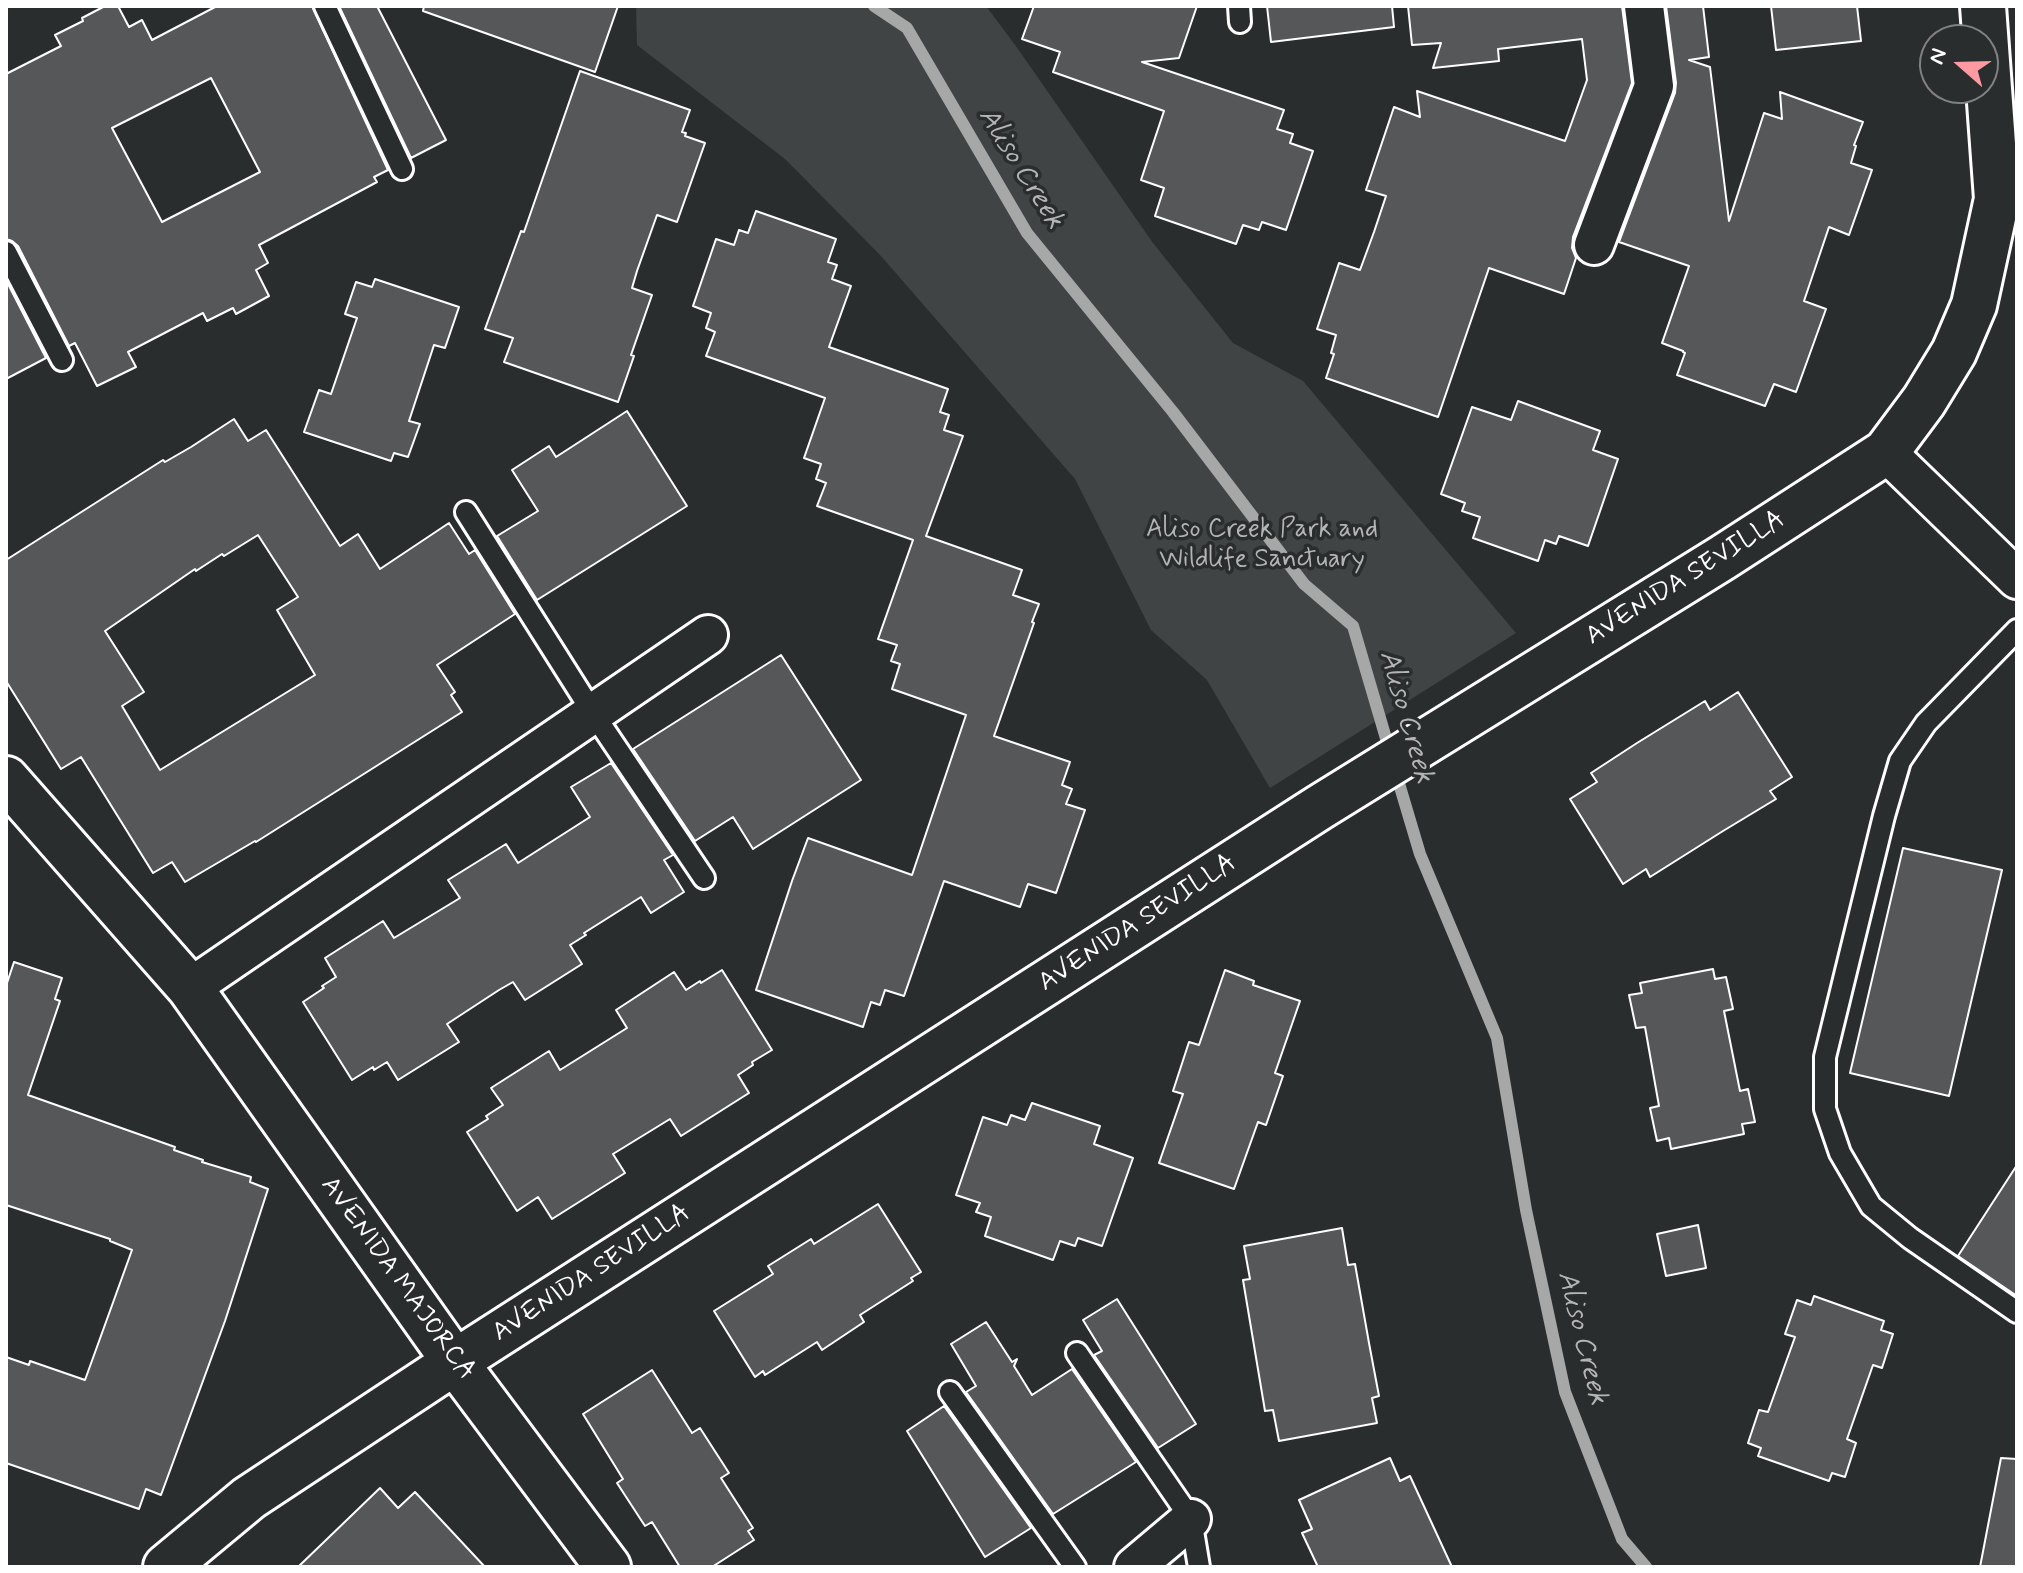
<!DOCTYPE html>
<html>
<head>
<meta charset="utf-8">
<style>
  body { margin:0 }
  #map { position:relative; width:2023px; height:1573px; overflow:hidden; background:#2a2d2e; font-family:Mynerve,sans-serif }
  canvas { display:block }
  .frame { position:absolute; inset:0; border:8px solid #fff; pointer-events:none }
  .north { position:absolute; left:1919px; top:24px; width:80px; height:80px; box-sizing:border-box; background:#2a2d2e; border:2px solid #7f8182; border-radius:50%; rotate:290deg; font-size:22px; font-weight:700; line-height:32px; text-align:center; color:#fff }
  .north::after { content:''; display:block; margin:auto; width:28px; height:36px; background:#ff9aa2; clip-path:polygon(50% 0,100% 100%,50% 72%,0 100%) }
</style>
</head>
<body>
<div id="map">
<canvas width="2023" height="1573"></canvas>
<div class="frame"></div>
<div class="north">N</div>
</div>
<script>
const context = document.querySelector('canvas').getContext('2d');
context.lineJoin = 'round';
function paint(path, color) { context.fillStyle = color; context.fill(path, 'evenodd'); }
function trace(path, color, width, dash) { context.strokeStyle = color; context.lineWidth = width; context.lineCap = dash ? 'butt' : 'round'; context.setLineDash(dash || []); context.stroke(path); }
function label(font, color, halo, rows, align = 'center') {
  context.font = font + ' Mynerve,sans-serif'; context.lineWidth = 7; context.setLineDash([]); context.textBaseline = 'middle'; context.strokeStyle = halo; context.fillStyle = color; for (const [text, x, y, turn = 0] of rows) {
    context.save(); context.translate(x, y); context.rotate((+turn || 0) * Math.PI / 180); context.textAlign = isNaN(turn) ? turn : align; if (halo) context.strokeText(text, 0, 0); context.fillText(text, 0, 0); context.restore();
  }
}
paint(new Path2D(`
  M 636,6 L 986,6 L 1018,49 L 1153,243 L 1233,343 L 1303,381 L 1516,633 L 1270,788 L 1207,680 L 1151,630 L 1075,479 L 881,256 L 785,159 L 637,45 Z`), '#414445');
trace(new Path2D(`
  M 874,6 L 907,28 L 1027,233 L 1173,412 L 1304,584 L 1353,626 L 1390,752
  M 1395,770 L 1420,854 L 1497,1038 L 1526,1210 L 1565,1392 L 1622,1539 L 1646,1567`), '#a6a7a7', 12);
const building = new Path2D(`
  M 105,6 L 118,6 L 129,27 L 142,20 L 152,40 L 217,6 L 312,6 L 388,170 L 374,177 L 377,182 L 259,245 L 268,263 L 256,270 L 269,296 L 236,314 L 233,308 L 207,321 L 203,313 L 128,352 L 136,367 L 97,386 L 75,343 L 69,346 L 18,246 L 12,241 L 6,239 L 6,74 L 61,46 L 55,35 L 83,21 L 82,18 ZM 211,78 L 260,172 L 162,222 L 112,128 Z
  M 339,6 L 377,6 L 446,140 L 411,158 Z
  M 424,6 L 618,6 L 595,72 L 423,11 Z
  M 1034,6 L 1197,6 L 1179,58 L 1142,62 L 1284,110 L 1277,129 L 1293,134 L 1290,143 L 1313,151 L 1286,230 L 1262,222 L 1259,230 L 1243,225 L 1236,244 L 1155,216 L 1164,188 L 1141,180 L 1164,111 L 1053,72 L 1060,52 L 1022,39 Z
  M 1267,6 L 1392,6 L 1394,27 L 1271,42 Z
  M 1408,6 L 1622,6 L 1632,83 L 1573,237 L 1572,248 L 1576,258 L 1564,294 L 1489,268 L 1438,417 L 1326,378 L 1334,354 L 1331,353 L 1336,335 L 1317,329 L 1339,263 L 1360,270 L 1374,232 L 1386,196 L 1366,190 L 1394,107 L 1420,117 L 1417,91 L 1565,141 L 1587,80 L 1582,39 L 1498,49 L 1499,61 L 1433,68 L 1441,43 L 1412,45 Z
  M 1666,6 L 1703,6 L 1709,57 L 1689,60 L 1710,67 L 1729,221 L 1764,113 L 1782,119 L 1780,92 L 1863,122 L 1854,145 L 1856,146 L 1851,163 L 1872,170 L 1849,235 L 1829,227 L 1804,301 L 1826,309 L 1796,392 L 1774,384 L 1765,406 L 1677,375 L 1685,353 L 1683,352 L 1683,351 L 1662,343 L 1689,266 L 1619,242 L 1675,93 L 1676,83 Z
  M 1771,6 L 1857,6 L 1861,41 L 1776,50 Z
  M 580,71 L 690,110 L 682,132 L 686,133 L 685,136 L 705,143 L 677,222 L 657,215 L 637,271 L 632,288 L 652,295 L 631,355 L 634,356 L 618,402 L 504,362 L 513,338 L 485,329 L 521,231 L 524,232 Z
  M 756,211 L 836,239 L 828,262 L 837,265 L 832,279 L 851,286 L 829,347 L 948,389 L 940,412 L 949,415 L 944,430 L 963,436 L 926,536 L 1022,570 L 1013,595 L 1039,604 L 1032,622 L 1034,623 L 994,736 L 1070,762 L 1062,785 L 1072,789 L 1066,804 L 1085,810 L 1056,893 L 1028,884 L 1020,907 L 944,881 L 904,996 L 885,990 L 880,1005 L 871,1002 L 863,1027 L 756,990 L 792,881 L 808,838 L 912,875 L 966,715 L 892,689 L 900,664 L 891,661 L 897,645 L 878,639 L 913,540 L 817,506 L 826,483 L 816,479 L 821,464 L 804,458 L 825,398 L 706,356 L 715,332 L 706,328 L 711,313 L 693,306 L 716,239 L 734,245 L 739,230 L 748,233 Z
  M 375,279 L 459,307 L 445,348 L 434,345 L 409,421 L 420,424 L 408,457 L 394,453 L 391,461 L 304,432 L 319,390 L 331,394 L 357,318 L 345,314 L 356,282 L 372,287 Z
  M 6,280 L 46,358 L 6,379 Z
  M 1518,401 L 1600,431 L 1593,450 L 1618,459 L 1588,546 L 1559,536 L 1556,544 L 1545,540 L 1538,561 L 1473,538 L 1480,517 L 1462,511 L 1465,503 L 1441,494 L 1472,407 L 1511,420 Z
  M 627,411 L 687,506 L 537,600 L 497,536 L 538,511 L 512,470 L 549,446 L 556,457 Z
  M 234,419 L 248,441 L 266,430 L 340,546 L 358,534 L 380,569 L 449,523 L 469,554 L 475,550 L 515,614 L 437,665 L 455,692 L 451,695 L 462,712 L 256,842 L 255,841 L 185,882 L 172,862 L 153,873 L 81,757 L 61,769 L 6,681 L 6,560 L 163,460 L 165,462 L 191,447 ZM 258,535 L 298,597 L 277,610 L 315,675 L 160,770 L 122,706 L 144,692 L 105,631 L 195,569 L 196,571 L 222,554 L 224,556 Z
  M 781,655 L 861,780 L 753,849 L 733,817 L 695,841 L 633,749 Z
  M 1738,692 L 1792,777 L 1770,791 L 1776,799 L 1723,831 L 1650,877 L 1646,869 L 1623,884 L 1570,799 L 1597,782 L 1591,773 L 1637,743 L 1705,701 L 1710,710 Z
  M 611,763 L 673,855 L 664,860 L 684,892 L 651,913 L 641,897 L 584,933 L 586,935 L 570,945 L 582,964 L 525,1000 L 513,982 L 499,990 L 447,1024 L 459,1042 L 398,1080 L 387,1062 L 374,1070 L 373,1067 L 352,1080 L 303,1002 L 324,988 L 322,986 L 336,977 L 325,958 L 383,921 L 394,938 L 460,898 L 448,880 L 506,844 L 518,863 L 590,817 L 571,787 Z
  M 1903,848 L 2002,870 L 1949,1096 L 1850,1073 Z
  M 14,962 L 62,978 L 55,999 L 60,1001 L 28,1095 L 175,1147 L 174,1150 L 203,1160 L 202,1162 L 251,1177 L 250,1182 L 268,1189 L 225,1321 L 161,1495 L 146,1489 L 139,1509 L 6,1463 L 6,1357 L 29,1365 L 30,1361 L 85,1380 L 132,1250 L 110,1241 L 110,1239 L 6,1205 L 6,986 Z
  M 1713,969 L 1715,979 L 1726,977 L 1733,1009 L 1724,1011 L 1740,1091 L 1748,1089 L 1755,1122 L 1742,1124 L 1744,1134 L 1671,1149 L 1669,1138 L 1657,1141 L 1650,1108 L 1659,1106 L 1645,1027 L 1636,1028 L 1629,995 L 1642,993 L 1640,983 Z
  M 722,970 L 772,1050 L 752,1062 L 753,1065 L 738,1075 L 749,1093 L 681,1136 L 670,1119 L 613,1154 L 625,1173 L 552,1219 L 538,1197 L 517,1211 L 467,1132 L 488,1119 L 486,1116 L 503,1105 L 491,1088 L 549,1051 L 560,1070 L 627,1028 L 616,1010 L 674,972 L 686,990 L 700,981 L 701,983 Z
  M 1225,970 L 1254,981 L 1253,985 L 1300,1001 L 1275,1073 L 1283,1076 L 1266,1125 L 1258,1122 L 1234,1189 L 1159,1163 L 1183,1094 L 1173,1091 L 1189,1042 L 1199,1045 Z
  M 1032,1103 L 1100,1126 L 1094,1144 L 1133,1158 L 1102,1246 L 1078,1238 L 1075,1246 L 1060,1241 L 1053,1260 L 985,1236 L 991,1217 L 976,1212 L 980,1203 L 956,1195 L 983,1117 L 1007,1125 L 1011,1115 L 1025,1120 Z
  M 2017,1165 L 2017,1296 L 1958,1256 Z
  M 878,1204 L 921,1272 L 911,1278 L 913,1281 L 860,1315 L 864,1322 L 822,1350 L 817,1342 L 765,1375 L 763,1371 L 755,1377 L 714,1311 L 773,1274 L 768,1266 L 811,1239 L 814,1244 Z
  M 1698,1225 L 1706,1268 L 1666,1276 L 1657,1234 Z
  M 1342,1228 L 1348,1265 L 1355,1264 L 1369,1343 L 1379,1396 L 1372,1398 L 1377,1423 L 1279,1441 L 1273,1410 L 1265,1411 L 1243,1280 L 1250,1279 L 1244,1246 Z
  M 1814,1296 L 1884,1321 L 1881,1330 L 1893,1334 L 1882,1368 L 1873,1365 L 1847,1439 L 1856,1443 L 1845,1477 L 1832,1473 L 1829,1481 L 1758,1456 L 1761,1448 L 1748,1443 L 1759,1410 L 1768,1412 L 1795,1337 L 1785,1334 L 1797,1300 L 1811,1305 Z
  M 1117,1299 L 1196,1424 L 1158,1448 L 1094,1355 L 1102,1351 L 1083,1320 Z
  M 986,1322 L 1012,1362 L 1017,1359 L 1014,1366 L 1032,1395 L 1072,1369 L 1136,1462 L 1053,1514 L 966,1392 L 976,1386 L 951,1344 Z
  M 652,1370 L 692,1433 L 700,1428 L 729,1473 L 721,1478 L 753,1528 L 748,1531 L 754,1540 L 712,1567 L 680,1567 L 652,1522 L 645,1526 L 617,1483 L 623,1479 L 583,1414 Z
  M 944,1406 L 1031,1528 L 985,1557 L 907,1431 Z
  M 1390,1458 L 1400,1481 L 1410,1476 L 1452,1567 L 1318,1567 L 1302,1533 L 1312,1529 L 1299,1500 Z
  M 2001,1458 L 2017,1459 L 2017,1567 L 1980,1567 Z
  M 380,1488 L 398,1508 L 415,1492 L 485,1567 L 298,1567 Z`);
paint(building, '#555758');
trace(building, '#fff', 2);
const service = new Path2D(`
  M 325,6 L 402,169
  M 1239,6 L 1240,22
  M 6,252 L 62,360
  M 466,512 L 593,713 L 704,878
  M 2017,630 L 1926,723 L 1900,761 L 1884,816 L 1825,1057 L 1825,1109 L 1840,1153 L 1871,1206 L 1910,1238 L 2017,1312
  M 1077,1353 L 1191,1519 L 1199,1567
  M 950,1392 L 1075,1567`);
const minor = new Path2D(`
  M 1594,245 L 1654,86 L 1644,6
  M 1886,452 L 2017,579
  M 190,988 L 708,635
  M 1134,1567 L 1191,1519`);
const tertiary = new Path2D(`
  M 6,779 L 190,988 L 455,1362 L 608,1567
  M 166,1567 L 249,1498 L 455,1362 L 1320,807 L 1722,558 L 1886,452 L 1924,401 L 1954,352 L 1974,305 L 1997,199 L 1983,6`);
trace(service, '#fff', 26);
trace(minor, '#fff', 44);
trace(tertiary, '#fff', 50);
trace(service, '#2a2d2e', 20);
trace(minor, '#2a2d2e', 38);
trace(tertiary, '#2a2d2e', 44);
label('26px', '#b3b4b5', '#2a2d2e', [
  ["Aliso Creek Park and",1262,531],
  ["Wildlife Sanctuary",1262,561]
]);
label('26px', '#fff', '#2a2d2e', [
  ["AVENIDA SEVILLA",1686,579,-32],
  ["AVENIDA SEVILLA",1138,924,-33],
  ["AVENIDA SEVILLA",592,1274,-33],
  ["AVENIDA MAJORCA",397,1279,54]
]);
label('italic 28px', '#b4b6b6', '#2a2d2e', [
  ["Aliso Creek",1020,169,58],
  ["Aliso Creek",1405,717,74],
  ["Aliso Creek",1581,1338,76]
]);
</script>
</body>
</html>
